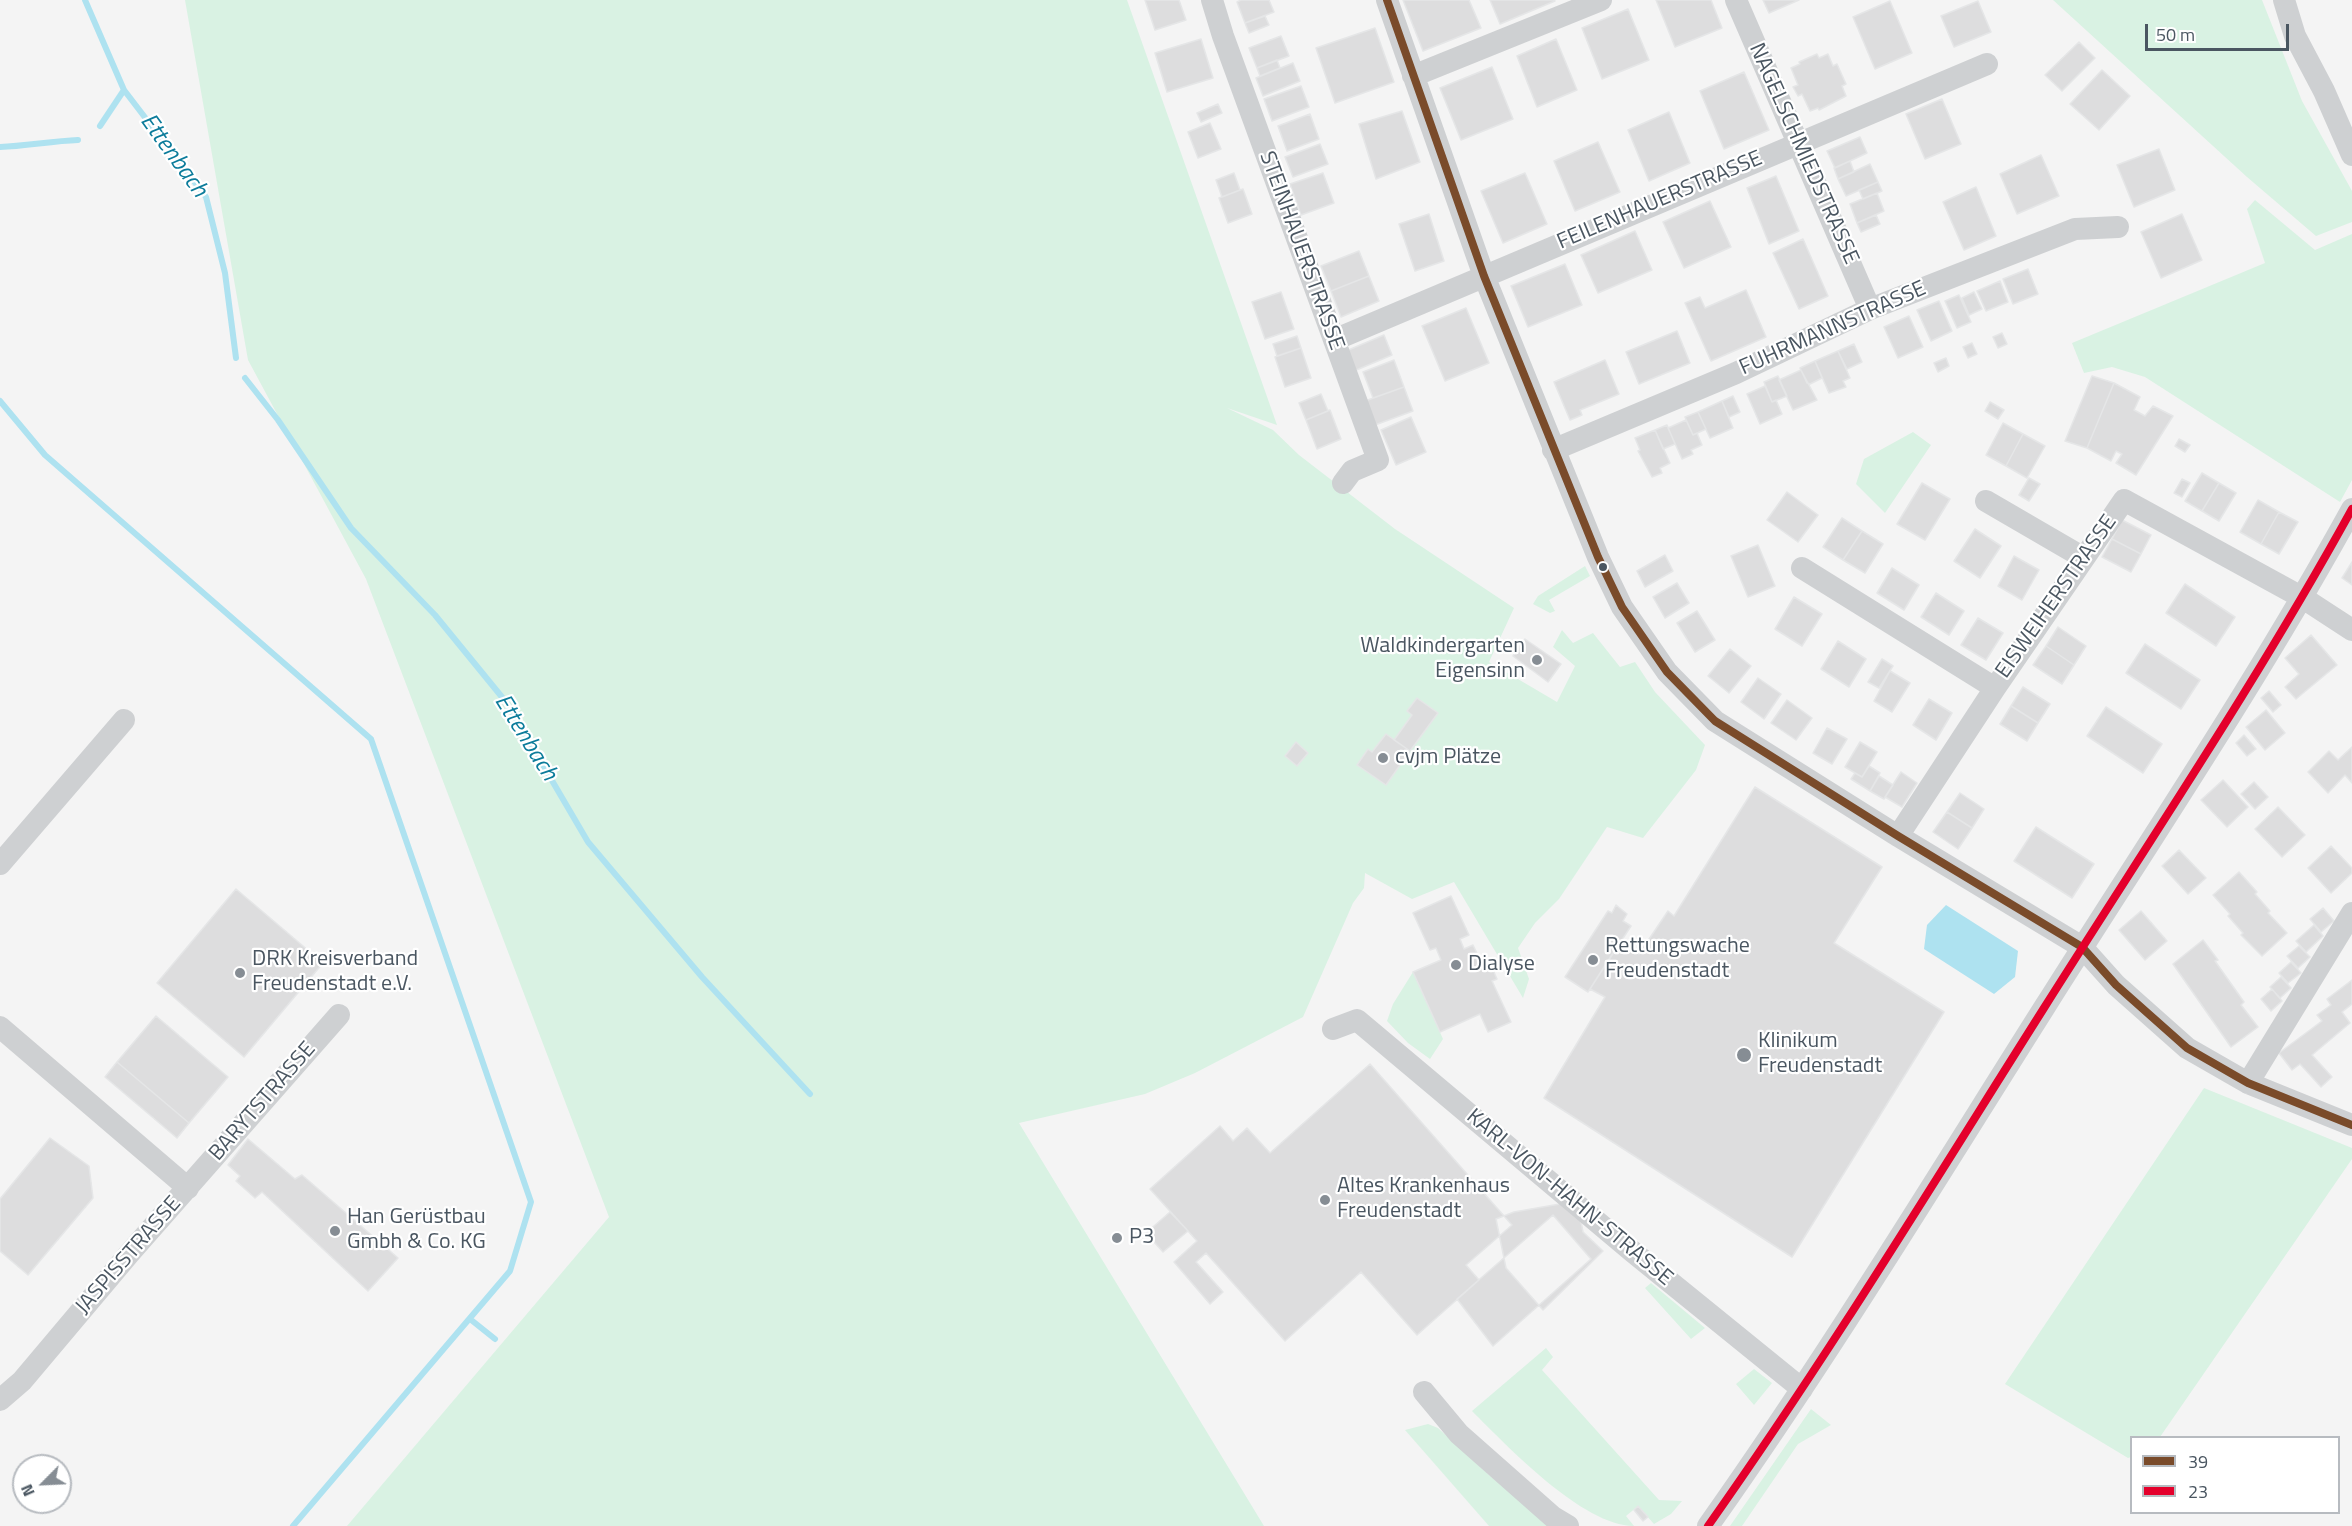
<!DOCTYPE html>
<html>
<head>
<meta charset="utf-8">
<style>
  body { margin:0 }
  #map { position:relative; width:2352px; height:1526px; overflow:hidden; background:#f4f4f4; font-family:"Titillium Web",sans-serif }
  canvas { display:block }
  .legend { position:absolute; left:2130px; top:1436px; width:210px; height:78px; box-sizing:border-box; background:#fff; border:2px solid #b7bbc0; margin:0; padding:8px 10px; list-style:none; font-size:18px; color:#4a5661 }
  .legend li { display:flex; align-items:center; gap:12px; height:30px }
  .legend b { width:30px; border:2px solid #b7bbc0 }
  .north { position:absolute; left:12px; top:1454px; width:60px; height:60px; box-sizing:border-box; background:#fff; border:2px solid #b7bbc0; border-radius:50%; rotate:246deg; font-size:16px; font-weight:700; line-height:24px; text-align:center; color:#4a5661 }
  .north::after { content:''; display:block; margin:auto; width:21px; height:27px; background:#868d94; clip-path:polygon(50% 0,100% 100%,50% 72%,0 100%) }
  .scale { position:absolute; left:2145px; top:24px; width:144px; height:27px; box-sizing:border-box; border:3px solid #4a5661; border-top:0; padding-left:8px; font-size:18px; line-height:21px; white-space:nowrap; color:#4a5661; -webkit-text-stroke:4px #fff; paint-order:stroke }
</style>
</head>
<body>
<div id="map">
<canvas width="2352" height="1526"></canvas>
<ul class="legend">
<li><b style="height:8px;background:#7a4b2a"></b>39</li>
<li><b style="height:8px;background:#e4002b"></b>23</li>
</ul>
<div class="north">N</div>
<div class="scale">50 m</div>
</div>
<script>
const context = document.querySelector('canvas').getContext('2d');
context.lineJoin = 'round';
function paint(path, color) { context.fillStyle = color; context.fill(path, 'evenodd'); }
function trace(path, color, width, dash) { context.strokeStyle = color; context.lineWidth = width; context.lineCap = dash ? 'butt' : 'round'; context.setLineDash(dash || []); context.stroke(path); }
function label(font, color, halo, rows, align = 'center') {
  context.font = font + ' "Titillium Web",sans-serif'; context.lineWidth = 4.5; context.setLineDash([]); context.textBaseline = 'middle'; context.strokeStyle = halo; context.fillStyle = color; for (const [text, x, y, turn = 0] of rows) {
    context.save(); context.translate(x, y); context.rotate((+turn || 0) * Math.PI / 180); context.textAlign = isNaN(turn) ? turn : align; if (halo) context.strokeText(text, 0, 0); context.fillText(text, 0, 0); context.restore();
  }
}
paint(new Path2D(`
  M 185,0 L 1127,0 L 1277,425 L 1227,408 L 1273,430 L 1299,455 L 1395,529 L 1514,608 L 1489,662 L 1557,702 L 1575,666 L 1553,647 L 1562,630 L 1573,643 L 1593,633 L 1620,667 L 1635,662 L 1655,692 L 1705,745 L 1696,770 L 1643,838 L 1607,827 L 1559,899 L 1535,923 L 1518,948 L 1529,979 L 1523,998 L 1454,882 L 1412,899 L 1365,873 L 1364,888 L 1353,903 L 1303,1017 L 1195,1073 L 1145,1094 L 1019,1123 L 1264,1526 L 347,1526 L 609,1217 L 366,579 L 248,360 Z
  M 2053,0 L 2262,0 L 2302,101 L 2352,191 L 2352,222 L 2316,236 L 2247,177 Z
  M 2255,200 L 2315,250 L 2352,234 L 2352,480 L 2340,502 L 2145,377 L 2112,367 L 2084,373 L 2072,343 L 2265,263 L 2247,209 Z
  M 1913,432 L 1931,445 L 1885,513 L 1856,484 L 1864,459 Z
  M 1585,566 L 1590,576 L 1549,600 L 1555,611 L 1550,613 L 1533,604 L 1538,596 Z
  M 1413,972 L 1443,1039 L 1430,1059 L 1408,1043 L 1387,1021 L 1393,1004 Z
  M 2204,1088 L 2352,1148 L 2352,1159 L 2160,1437 L 2132,1438 L 2131,1457 L 2128,1458 L 2005,1384 Z
  M 1651,1283 L 1705,1328 L 1691,1339 L 1645,1288 Z
  M 1546,1348 L 1553,1357 L 1542,1370 L 1659,1500 L 1682,1501 L 1671,1514 L 1654,1524 L 1638,1506 L 1626,1516 L 1634,1526 C 1583,1526 1507,1446 1472,1411 Z
  M 1754,1369 L 1772,1383 L 1754,1405 L 1736,1384 Z
  M 1811,1409 L 1831,1425 L 1798,1444 L 1742,1526 L 1730,1526 Z
  M 1428,1424 L 1438,1428 L 1489,1475 L 1552,1526 L 1489,1526 L 1405,1430 Z`), '#d9f2e3');
paint(new Path2D(`
  M 1946,905 L 2018,951 L 2015,977 L 1994,994 L 1924,949 L 1927,925 Z`), '#aee2f0');
trace(new Path2D(`
  M 85,0 L 124,90 L 206,197 L 225,273 L 236,358
  M 100,126 L 124,90
  M 0,147 C 26,146 52,141 78,140
  M 245,378 L 278,420 L 351,528 L 435,615 L 506,702 L 588,842 L 702,977 L 810,1094
  M 0,401 L 45,455 L 371,739 L 531,1202 L 510,1271 L 293,1526
  M 470,1319 L 495,1339`), '#aee2f0', 6);
const building = new Path2D(`
  M 1145,0 L 1179,0 L 1186,20 L 1155,30 Z
  M 1241,0 L 1269,0 L 1274,12 L 1245,23 L 1237,2 Z
  M 1403,0 L 1469,0 L 1481,28 L 1423,51 Z
  M 1490,0 L 1554,0 L 1555,1 L 1500,24 Z
  M 1656,0 L 1711,0 L 1722,28 L 1675,47 Z
  M 1763,0 L 1799,0 L 1769,13 Z
  M 1890,1 L 1912,53 L 1875,69 L 1853,17 Z
  M 1978,1 L 1991,32 L 1954,47 L 1941,16 Z
  M 1628,9 L 1649,60 L 1602,79 L 1582,28 Z
  M 1265,16 L 1269,25 L 1249,33 L 1245,23 Z
  M 1375,28 L 1394,82 L 1335,103 L 1316,48 Z
  M 1281,36 L 1289,56 L 1257,68 L 1249,48 Z
  M 1201,39 L 1213,78 L 1167,92 L 1155,53 Z
  M 1556,39 L 1577,90 L 1537,107 L 1517,56 Z
  M 2079,42 L 2095,58 L 2062,91 L 2045,75 Z
  M 1817,54 L 1819,58 L 1828,54 L 1833,66 L 1837,64 L 1846,84 L 1842,86 L 1846,96 L 1819,110 L 1818,108 L 1810,111 L 1802,94 L 1798,96 L 1793,87 L 1798,85 L 1791,68 L 1800,64 L 1799,62 Z
  M 1277,60 L 1280,68 L 1260,76 L 1257,68 Z
  M 1293,63 L 1300,81 L 1263,96 L 1256,78 Z
  M 1492,67 L 1513,119 L 1461,140 L 1440,88 Z
  M 2102,70 L 2130,96 L 2099,130 L 2070,104 Z
  M 1744,72 L 1769,130 L 1724,149 L 1700,91 Z
  M 1301,86 L 1309,107 L 1272,121 L 1264,99 Z
  M 1942,99 L 1961,144 L 1925,159 L 1906,114 Z
  M 1218,104 L 1222,113 L 1201,122 L 1197,113 Z
  M 1402,111 L 1420,162 L 1376,179 L 1359,124 Z
  M 1669,112 L 1690,163 L 1649,181 L 1628,130 Z
  M 1310,114 L 1319,139 L 1287,151 L 1278,126 Z
  M 1210,123 L 1221,149 L 1198,158 L 1188,132 Z
  M 1860,137 L 1867,153 L 1835,168 L 1827,151 Z
  M 1598,142 L 1620,192 L 1575,211 L 1554,161 Z
  M 1320,144 L 1328,164 L 1293,177 L 1285,157 Z
  M 2159,149 L 2175,190 L 2134,207 L 2117,165 Z
  M 2041,155 L 2059,196 L 2017,214 L 2000,174 Z
  M 1850,161 L 1854,172 L 1838,179 L 1834,168 Z
  M 1870,164 L 1878,182 L 1846,196 L 1838,179 Z
  M 1234,173 L 1240,190 L 1222,197 L 1216,180 Z
  M 1323,173 L 1334,203 L 1301,215 L 1290,184 Z
  M 1525,173 L 1547,224 L 1503,243 L 1481,191 Z
  M 1776,176 L 1799,231 L 1769,244 L 1747,188 Z
  M 1878,182 L 1882,191 L 1863,199 L 1859,190 Z
  M 1976,187 L 1996,236 L 1964,250 L 1943,202 Z
  M 1243,189 L 1252,214 L 1228,223 L 1219,198 Z
  M 1877,193 L 1884,211 L 1857,223 L 1850,204 Z
  M 1710,201 L 1731,247 L 1684,268 L 1663,222 Z
  M 1429,214 L 1444,261 L 1415,271 L 1399,224 Z
  M 2182,214 L 2202,260 L 2161,278 L 2141,232 Z
  M 1876,215 L 1880,224 L 1861,232 L 1857,223 Z
  M 1635,231 L 1652,270 L 1598,293 L 1581,255 Z
  M 1803,239 L 1828,296 L 1799,309 L 1773,253 Z
  M 1359,251 L 1369,276 L 1331,291 L 1321,266 Z
  M 1565,264 L 1582,305 L 1528,327 L 1511,286 Z
  M 2028,269 L 2038,294 L 2013,304 L 2003,279 Z
  M 1369,276 L 1379,301 L 1341,317 L 1331,291 Z
  M 2000,281 L 2008,302 L 1986,311 L 1977,291 Z
  M 1746,290 L 1766,337 L 1711,361 L 1685,303 L 1700,297 L 1705,308 Z
  M 1281,292 L 1294,329 L 1265,339 L 1252,302 Z
  M 1974,292 L 1982,309 L 1969,315 L 1962,298 Z
  M 1959,295 L 1971,322 L 1957,328 L 1945,301 Z
  M 1939,301 L 1952,331 L 1931,341 L 1917,310 Z
  M 1466,308 L 1489,363 L 1445,381 L 1422,326 Z
  M 1909,316 L 1923,347 L 1898,358 L 1884,327 Z
  M 1677,331 L 1690,363 L 1639,384 L 1626,352 Z
  M 2002,333 L 2007,344 L 1998,348 L 1993,337 Z
  M 1384,335 L 1392,355 L 1354,371 L 1346,351 Z
  M 1297,336 L 1301,348 L 1277,356 L 1273,344 Z
  M 1972,343 L 1977,354 L 1968,358 L 1963,347 Z
  M 1854,344 L 1862,362 L 1847,369 L 1838,351 Z
  M 1301,348 L 1311,378 L 1285,387 L 1275,357 Z
  M 1838,351 L 1850,378 L 1843,381 L 1846,387 L 1829,393 L 1815,361 Z
  M 1946,358 L 1949,366 L 1938,372 L 1934,363 Z
  M 1394,360 L 1404,387 L 1373,398 L 1363,372 Z
  M 1605,360 L 1619,394 L 1580,410 L 1582,415 L 1570,420 L 1554,382 Z
  M 1815,361 L 1822,378 L 1810,384 L 1807,383 L 1800,368 Z
  M 1801,370 L 1817,400 L 1793,410 L 1779,380 Z
  M 1778,376 L 1787,396 L 1772,402 L 1764,382 Z
  M 2092,376 L 2114,383 L 2087,448 L 2065,441 Z
  M 2114,383 L 2140,397 L 2134,410 L 2145,416 L 2153,406 L 2173,416 L 2136,475 L 2116,463 L 2122,454 L 2116,451 L 2111,461 L 2087,448 Z
  M 1765,386 L 1772,402 L 1776,400 L 1782,414 L 1760,424 L 1747,394 Z
  M 1404,387 L 1413,411 L 1375,425 L 1365,401 Z
  M 1321,394 L 1328,411 L 1306,420 L 1299,403 Z
  M 1733,396 L 1740,412 L 1729,417 L 1722,401 Z
  M 1722,401 L 1733,428 L 1710,438 L 1698,412 Z
  M 1990,402 L 2004,410 L 1998,419 L 1985,411 Z
  M 1330,410 L 1341,439 L 1317,449 L 1306,420 Z
  M 1698,412 L 1706,429 L 1693,435 L 1685,417 Z
  M 1411,417 L 1426,452 L 1396,465 L 1381,430 Z
  M 1686,420 L 1693,435 L 1697,433 L 1702,445 L 1691,450 L 1693,454 L 1682,459 L 1668,428 Z
  M 2003,423 L 2023,434 L 2006,466 L 1986,455 Z
  M 1667,425 L 1675,444 L 1663,449 L 1655,430 Z
  M 1655,430 L 1670,463 L 1660,468 L 1662,473 L 1652,477 L 1638,451 L 1640,450 L 1635,438 Z
  M 2023,434 L 2045,446 L 2027,478 L 2006,466 Z
  M 2179,439 L 2190,445 L 2185,452 L 2175,446 Z
  M 2202,473 L 2219,483 L 2202,511 L 2185,501 Z
  M 2029,478 L 2040,484 L 2029,501 L 2019,495 Z
  M 2182,479 L 2190,483 L 2182,497 L 2174,493 Z
  M 1922,483 L 1950,499 L 1925,540 L 1897,524 Z
  M 2219,483 L 2236,493 L 2219,521 L 2202,511 Z
  M 1787,492 L 1818,515 L 1798,542 L 1767,520 Z
  M 2258,500 L 2279,512 L 2261,544 L 2240,532 Z
  M 2279,512 L 2298,522 L 2279,554 L 2261,544 Z
  M 1842,518 L 1862,531 L 1843,560 L 1823,547 Z
  M 2122,520 L 2151,535 L 2141,554 L 2112,539 Z
  M 1975,529 L 2001,546 L 1980,578 L 1954,561 Z
  M 1862,531 L 1883,544 L 1865,573 L 1843,560 Z
  M 2112,539 L 2141,554 L 2131,572 L 2102,557 Z
  M 1758,545 L 1775,586 L 1748,597 L 1731,556 Z
  M 1665,555 L 1673,571 L 1645,587 L 1637,571 Z
  M 2014,556 L 2039,570 L 2022,600 L 1998,586 Z
  M 2352,562 L 2352,585 L 2342,578 Z
  M 1892,568 L 1919,585 L 1904,610 L 1877,593 Z
  M 1677,583 L 1689,603 L 1665,618 L 1653,597 Z
  M 2185,584 L 2235,617 L 2216,646 L 2166,613 Z
  M 1936,593 L 1964,611 L 1949,635 L 1921,617 Z
  M 1794,597 L 1822,614 L 1802,646 L 1775,629 Z
  M 1697,611 L 1715,640 L 1695,652 L 1677,623 Z
  M 1978,618 L 2003,633 L 1986,660 L 1961,645 Z
  M 2058,627 L 2086,646 L 2074,665 L 2046,646 Z
  M 2311,635 L 2337,665 L 2296,699 L 2285,687 L 2299,674 L 2285,658 Z
  M 1525,639 L 1561,664 L 1548,682 L 1513,656 Z
  M 1838,641 L 1866,659 L 1849,687 L 1821,669 Z
  M 2145,644 L 2200,680 L 2181,709 L 2126,673 Z
  M 2046,646 L 2074,665 L 2062,684 L 2033,665 Z
  M 1730,649 L 1751,666 L 1729,693 L 1708,676 Z
  M 1882,659 L 1893,666 L 1879,688 L 1868,682 Z
  M 1890,671 L 1910,683 L 1892,712 L 1874,701 Z
  M 1758,678 L 1781,694 L 1764,719 L 1741,702 Z
  M 2023,687 L 2050,704 L 2038,723 L 2011,706 Z
  M 2269,691 L 2281,705 L 2273,712 L 2261,698 Z
  M 1417,698 L 1438,713 L 1410,751 L 1394,740 L 1412,715 L 1407,711 Z
  M 1929,699 L 1952,713 L 1936,740 L 1913,725 Z
  M 1787,700 L 1812,718 L 1796,740 L 1771,723 Z
  M 2011,706 L 2038,723 L 2027,741 L 2000,724 Z
  M 2106,707 L 2162,744 L 2143,773 L 2087,736 Z
  M 2266,710 L 2285,733 L 2265,750 L 2246,727 Z
  M 1827,728 L 1847,739 L 1832,764 L 1813,753 Z
  M 1386,734 L 1410,751 L 1386,785 L 1357,765 L 1368,749 L 1372,752 Z
  M 2244,735 L 2256,749 L 2247,756 L 2236,743 Z
  M 1296,742 L 1308,753 L 1297,766 L 1285,756 Z
  M 1860,742 L 1877,752 L 1862,777 L 1845,767 Z
  M 2352,747 L 2352,783 L 2345,775 L 2328,793 L 2308,772 L 2329,751 L 2338,760 Z
  M 1869,766 L 1880,773 L 1870,791 L 1851,779 L 1855,773 L 1862,777 Z
  M 1901,772 L 1917,783 L 1902,807 L 1885,797 Z
  M 1879,776 L 1893,785 L 1884,799 L 1870,791 Z
  M 2223,780 L 2248,807 L 2227,827 L 2201,800 Z
  M 2254,782 L 2268,797 L 2255,809 L 2241,794 Z
  M 1755,787 L 1882,867 L 1834,943 L 1944,1012 L 1792,1257 L 1544,1098 L 1605,997 L 1590,989 L 1620,942 L 1639,954 L 1668,911 L 1674,916 Z
  M 1960,793 L 1984,809 L 1972,828 L 1947,812 Z
  M 2278,807 L 2305,835 L 2282,857 L 2255,829 Z
  M 1947,812 L 1972,828 L 1958,849 L 1933,832 Z
  M 2036,827 L 2094,864 L 2072,898 L 2014,861 Z
  M 2331,846 L 2352,868 L 2352,873 L 2331,893 L 2308,868 Z
  M 2179,850 L 2206,878 L 2188,894 L 2162,866 Z
  M 2239,872 L 2257,892 L 2255,894 L 2270,911 L 2268,913 L 2287,933 L 2262,956 L 2241,935 L 2243,933 L 2228,916 L 2230,914 L 2213,895 Z
  M 236,889 L 323,963 L 244,1057 L 157,983 Z
  M 1451,896 L 1469,935 L 1460,939 L 1464,949 L 1473,945 L 1483,966 L 1490,963 L 1497,979 L 1492,981 L 1511,1022 L 1488,1032 L 1480,1014 L 1440,1032 L 1413,972 L 1441,960 L 1436,948 L 1430,950 L 1413,913 Z
  M 1616,905 L 1627,914 L 1623,921 L 1631,926 L 1588,992 L 1565,977 L 1608,911 L 1612,913 Z
  M 2323,908 L 2334,921 L 2321,932 L 2310,919 Z
  M 2141,911 L 2167,941 L 2145,960 L 2119,930 Z
  M 2314,925 L 2323,936 L 2306,952 L 2296,941 Z
  M 2203,940 L 2218,960 L 2215,961 L 2244,1002 L 2241,1005 L 2258,1027 L 2231,1047 L 2173,964 Z
  M 2299,946 L 2310,957 L 2298,968 L 2287,956 Z
  M 2291,962 L 2301,973 L 2288,983 L 2279,973 Z
  M 2281,977 L 2291,988 L 2280,998 L 2270,987 Z
  M 2352,980 L 2352,1004 L 2342,1012 L 2350,1023 L 2312,1055 L 2332,1077 L 2321,1087 L 2300,1064 L 2292,1070 L 2279,1053 L 2322,1021 L 2317,1015 L 2331,1005 L 2327,999 Z
  M 2272,989 L 2282,1001 L 2271,1011 L 2261,999 Z
  M 156,1016 L 228,1077 L 189,1123 L 117,1062 Z
  M 117,1062 L 189,1123 L 177,1138 L 105,1077 Z
  M 1370,1064 L 1512,1225 L 1466,1265 L 1479,1280 L 1417,1335 L 1361,1272 L 1285,1341 L 1206,1253 L 1196,1262 L 1223,1292 L 1210,1304 L 1174,1262 L 1197,1241 L 1150,1189 L 1220,1126 L 1233,1141 L 1247,1128 L 1270,1153 Z
  M 50,1138 L 89,1166 L 93,1198 L 28,1275 L 0,1251 L 0,1199 Z
  M 248,1139 L 295,1179 L 302,1175 L 398,1258 L 368,1291 L 262,1192 L 255,1198 L 236,1181 L 240,1176 L 228,1165 Z
  M 1577,1201 L 1583,1232 L 1603,1251 L 1543,1310 L 1506,1268 L 1496,1219 L 1514,1212 Z
  M 1170,1212 L 1188,1231 L 1163,1252 L 1146,1233 Z
  M 1553,1215 L 1591,1259 L 1493,1346 L 1457,1299 Z
  M 1638,1506 L 1648,1517 L 1643,1521 L 1634,1510 Z`);
paint(building, '#ddddde');
trace(building, '#e5e6e7', 1.5);
trace(new Path2D(`
  M 1212,0 L 1223,36 L 1378,460 L 1352,471 L 1343,483
  M 1387,0 L 1484,276 L 1598,557 L 1622,607 L 1667,672 L 1715,721 L 1898,836 L 2082,947 L 2116,985 L 2187,1048 L 2248,1083 L 2352,1125
  M 1736,0 L 1870,309
  M 2284,0 L 2295,36 L 2324,91 L 2352,155
  M 1413,76 L 1601,0
  M 1334,340 L 1987,64
  M 1553,450 L 1736,373 L 1870,309 L 2075,229 L 2118,227
  M 1986,501 L 2084,558
  M 1802,568 L 1995,688
  M 1898,836 L 1995,688 L 2124,500 L 2303,598 L 2352,630
  M 0,864 L 124,720
  M 0,1027 L 188,1188
  M 1333,1029 L 1357,1020 L 1633,1252 L 1802,1389
  M 2248,1083 L 2352,913
  M 1424,1392 L 1459,1434 L 1553,1517 L 1568,1526
  M 0,1400 L 22,1381 L 129,1254 L 339,1015
  M 1708,1526 C 1827,1358 1934,1182 2044,1008 C 2148,843 2258,680 2352,509`), '#ced0d2', 22);
trace(new Path2D(`
  M 1387,0 L 1484,276 L 1598,557 L 1622,607 L 1667,672 L 1715,721 L 1898,836 L 2082,947 L 2116,985 L 2187,1048 L 2248,1083 L 2352,1125`), '#7a4b2a', 8);
trace(new Path2D(`
  M 1708,1526 C 1827,1358 1934,1182 2044,1008 C 2148,843 2258,680 2352,509`), '#e4002b', 8);
for (const [x, y, r, color] of [
  [1603,567,5,"#4a5661"],
  [1537,660,6,"#868d94"],
  [1383,758,6,"#868d94"],
  [1593,960,6,"#868d94"],
  [1456,965,6,"#868d94"],
  [240,973,6,"#868d94"],
  [1744,1055,8,"#868d94"],
  [1325,1200,6,"#868d94"],
  [335,1231,6,"#868d94"],
  [1117,1238,6,"#868d94"]
]) { const dot = new Path2D(); dot.arc(x, y, r, 0, 2 * Math.PI); context.fillStyle = color; context.fill(dot); trace(dot, '#fff', 2); }
label('22px', '#4a5661', '#fff', [
  ["NAGELSCHMIEDSTRASSE",1803,154,66],
  ["FEILENHAUERSTRASSE",1660,201,-23],
  ["STEINHAUERSTRASSE",1301,251,70],
  ["FUHRMANNSTRASSE",1833,329,-24],
  ["EISWEIHERSTRASSE",2057,597,-55],
  ["BARYTSTRASSE",263,1102,-49],
  ["KARL-VON-HAHN-STRASSE",1569,1198,40],
  ["JASPISSTRASSE",129,1256,-49]
]);
label('22px', '#4a5661', '#fff', [
  ["Waldkindergarten",1525,647,"right"],
  ["Eigensinn",1525,672,"right"],
  ["cvjm Plätze",1395,758],
  ["Rettungswache",1605,947],
  ["Freudenstadt",1605,972],
  ["DRK Kreisverband",252,960],
  ["Freudenstadt e.V.",252,985],
  ["Dialyse",1468,965],
  ["Klinikum",1758,1042],
  ["Freudenstadt",1758,1067],
  ["Altes Krankenhaus",1337,1187],
  ["Freudenstadt",1337,1212],
  ["Han Gerüstbau",347,1218],
  ["Gmbh & Co. KG",347,1243],
  ["P3",1129,1238]
], 'left');
label('italic 24px', '#0c7c9b', '#fff', [
  ["Ettenbach",173,156,54],
  ["Ettenbach",525,738,58]
]);
</script>
</body>
</html>
